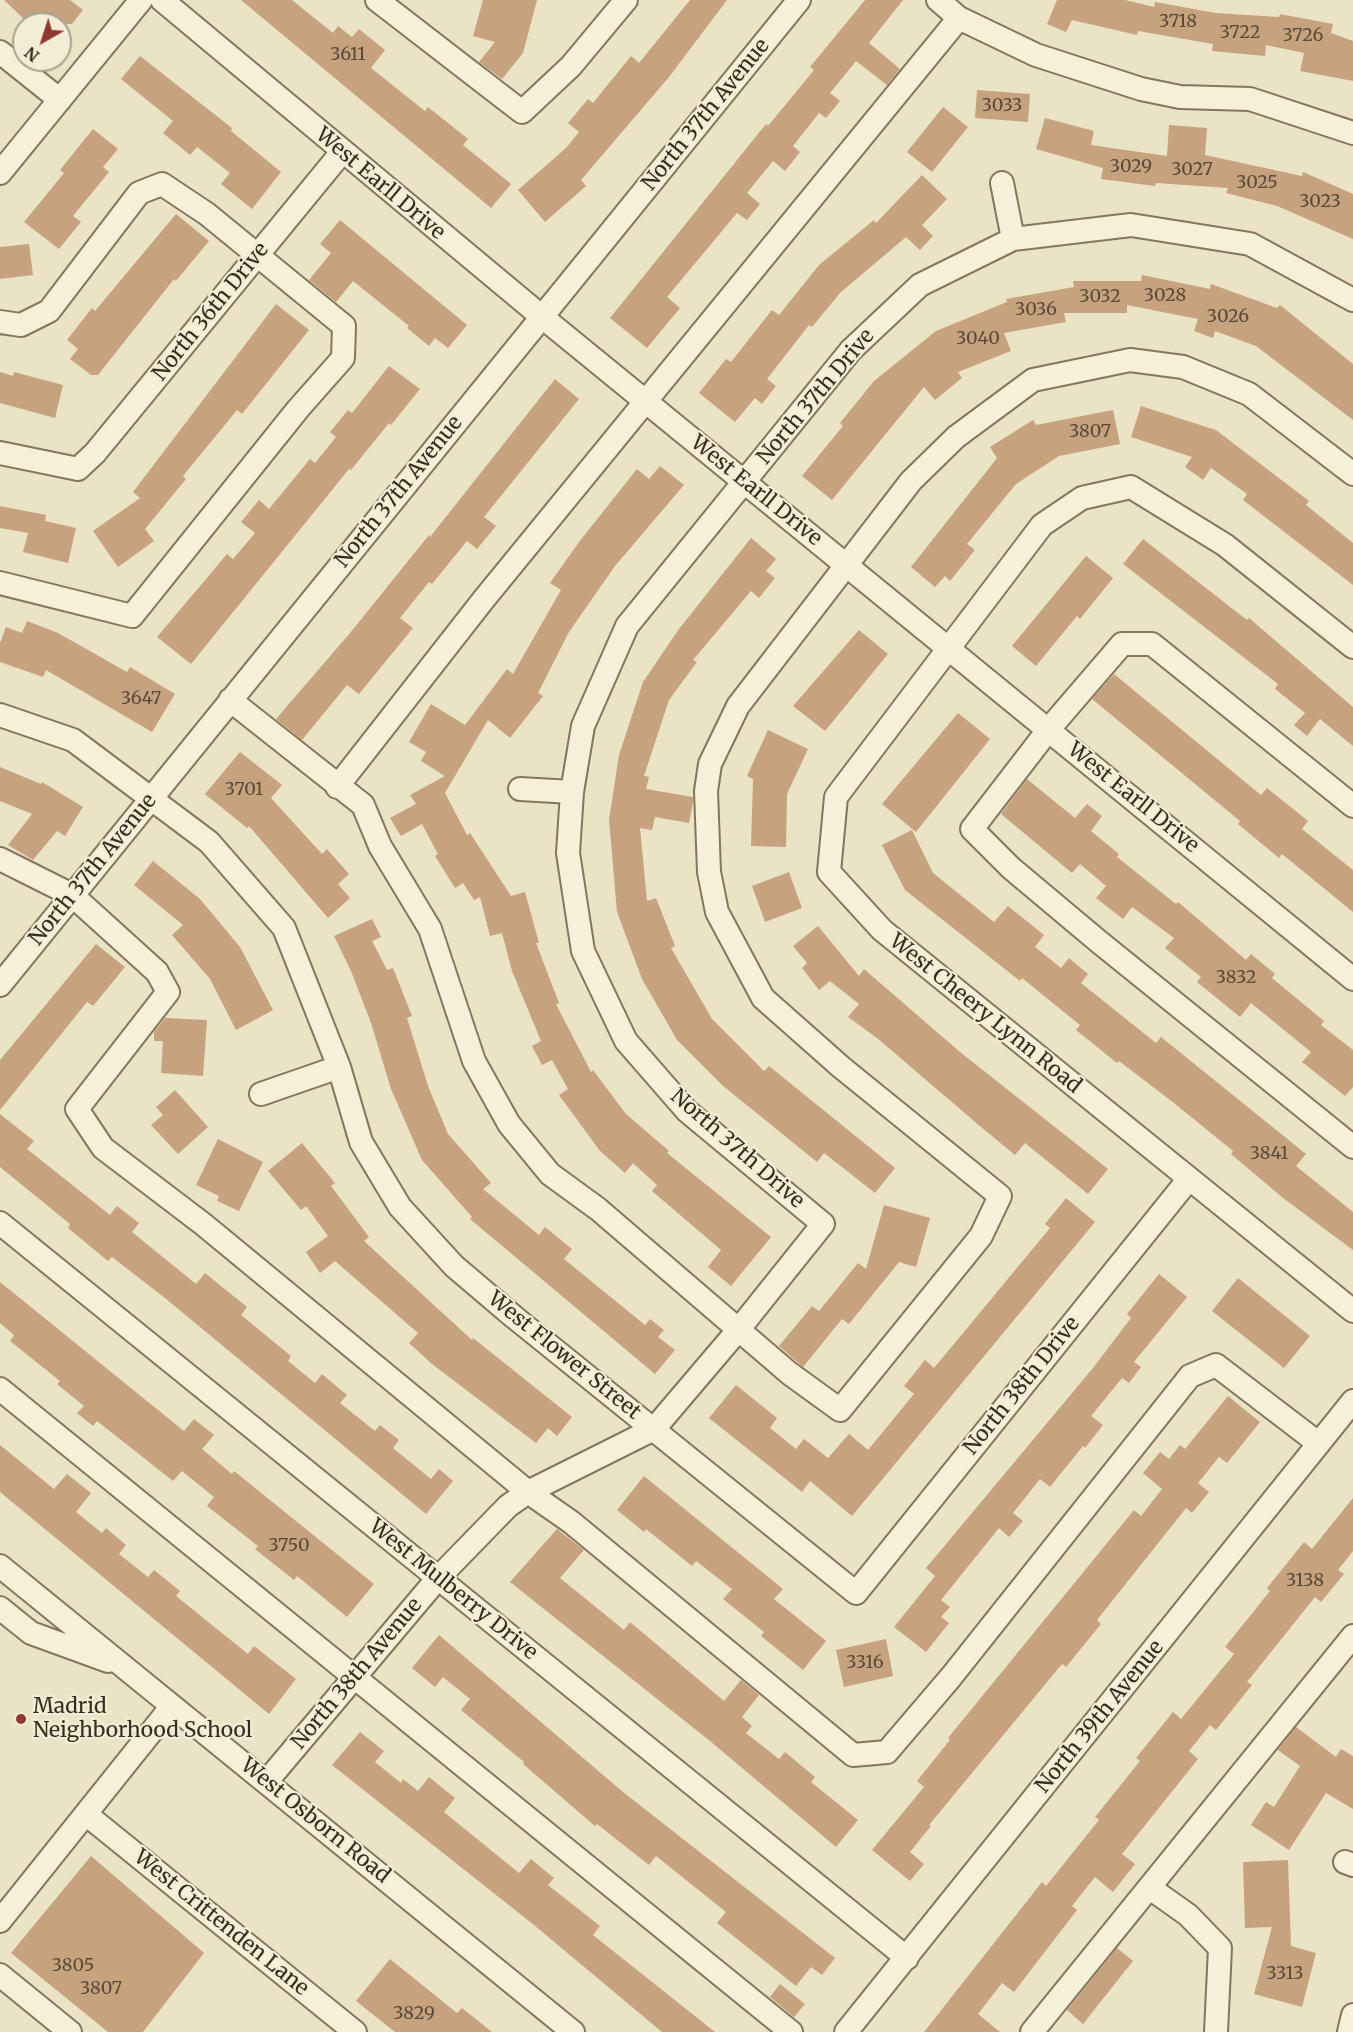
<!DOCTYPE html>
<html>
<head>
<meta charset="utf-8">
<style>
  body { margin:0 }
  #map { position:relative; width:1353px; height:2032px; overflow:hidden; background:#ebe3c6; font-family:Merriweather,serif }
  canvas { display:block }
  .north { position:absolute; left:12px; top:12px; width:60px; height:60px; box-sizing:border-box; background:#f3edd5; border:2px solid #a7a08d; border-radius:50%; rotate:219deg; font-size:16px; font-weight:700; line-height:24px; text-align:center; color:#362c20 }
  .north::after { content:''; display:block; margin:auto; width:21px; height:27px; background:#8f3832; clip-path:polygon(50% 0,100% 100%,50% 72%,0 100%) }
</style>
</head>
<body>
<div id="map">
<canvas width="1353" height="2032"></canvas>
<div class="north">N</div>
</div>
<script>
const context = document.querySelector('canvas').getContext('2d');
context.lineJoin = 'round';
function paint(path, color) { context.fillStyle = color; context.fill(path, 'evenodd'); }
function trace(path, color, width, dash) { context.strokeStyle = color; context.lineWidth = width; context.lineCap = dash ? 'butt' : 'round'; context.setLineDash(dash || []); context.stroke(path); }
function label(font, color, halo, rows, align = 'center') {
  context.font = font + ' Merriweather,serif'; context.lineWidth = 4.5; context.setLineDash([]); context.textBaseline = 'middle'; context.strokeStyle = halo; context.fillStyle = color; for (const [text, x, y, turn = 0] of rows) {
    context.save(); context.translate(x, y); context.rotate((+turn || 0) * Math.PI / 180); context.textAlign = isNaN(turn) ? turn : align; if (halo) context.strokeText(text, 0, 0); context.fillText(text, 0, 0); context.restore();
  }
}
paint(new Path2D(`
  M 4,0 L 70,0 L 83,10 L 72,24 L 29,24 Z
  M 241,0 L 292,0 L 333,33 L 338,26 L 352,37 L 359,29 L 385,50 L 371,68 L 425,111 L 428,107 L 468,139 L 463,145 L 511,184 L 491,208 Z
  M 483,0 L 537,0 L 523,53 L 502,79 L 479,62 L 495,42 L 473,36 Z
  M 690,0 L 727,0 L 669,77 L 581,180 L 586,186 L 545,222 L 518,190 L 566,148 L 579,132 L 568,123 L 588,99 L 593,103 L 631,56 L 639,63 Z
  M 865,0 L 903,0 L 869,43 L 900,69 L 887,85 L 856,61 L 830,93 L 840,101 L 826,118 L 819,113 L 793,146 L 800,152 L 785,171 L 773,161 L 747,193 L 760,204 L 747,220 L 737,213 L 667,297 L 680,308 L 647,348 L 610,318 L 766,124 L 768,126 L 814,70 L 810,67 Z
  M 1057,0 L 1125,0 L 1154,7 L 1155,2 L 1216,13 L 1279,17 L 1280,14 L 1333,24 L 1331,33 L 1353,41 L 1353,81 L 1300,71 L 1304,53 L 1266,45 L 1265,56 L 1212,51 L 1213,44 L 1138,31 L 1137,35 L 1072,20 L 1066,32 L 1047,24 Z
  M 140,56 L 232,128 L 231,131 L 281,172 L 252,209 L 221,184 L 230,173 L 197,147 L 190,155 L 163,133 L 173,121 L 121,79 Z
  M 977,90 L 1030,94 L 1028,122 L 975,118 Z
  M 943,107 L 968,127 L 932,172 L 907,152 Z
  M 1045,118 L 1094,131 L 1091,145 L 1167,156 L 1169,125 L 1207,128 L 1205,155 L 1302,176 L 1303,172 L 1353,194 L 1353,239 L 1277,206 L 1226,193 L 1228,188 L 1156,183 L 1155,186 L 1101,179 L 1103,168 L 1036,149 Z
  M 93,129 L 118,149 L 103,167 L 109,172 L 73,216 L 81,222 L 59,249 L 24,222 L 64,173 L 60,170 Z
  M 922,175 L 947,199 L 922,225 L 933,236 L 920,250 L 906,237 L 840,293 L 812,327 L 809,325 L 767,379 L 776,386 L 762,404 L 755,398 L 735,422 L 699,393 L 726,359 L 731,362 L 772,310 L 779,315 L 819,265 L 874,220 L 876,223 Z
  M 176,214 L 209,241 L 176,281 L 174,279 L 98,375 L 91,375 L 70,359 L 78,349 L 67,340 L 92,308 L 95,311 Z
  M 340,220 L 467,325 L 448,348 L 435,338 L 429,346 L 407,328 L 409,326 L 353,281 L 336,302 L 309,280 L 331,253 L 320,244 Z
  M 29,244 L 33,275 L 0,279 L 0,247 Z
  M 1142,275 L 1210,289 L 1211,284 L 1277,308 L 1280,305 L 1353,364 L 1353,420 L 1256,346 L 1215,331 L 1213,338 L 1194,331 L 1198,319 L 1127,305 L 1127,313 L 1064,313 L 1066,322 L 1004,333 L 1011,351 L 958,372 L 962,378 L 935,400 L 924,387 L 832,500 L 802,476 L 843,426 L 840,423 L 874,381 L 936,331 L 1007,302 L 1006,299 L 1074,287 L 1073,281 L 1141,281 Z
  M 276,304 L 309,330 L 242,414 L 237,410 L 183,476 L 186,479 L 145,529 L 154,541 L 118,567 L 93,531 L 140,498 L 133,492 Z
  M 389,366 L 420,389 L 391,425 L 389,423 L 351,470 L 349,469 L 191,664 L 157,637 L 227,554 L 233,559 L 255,533 L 241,522 L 259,500 L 269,509 L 310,459 L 315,463 L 336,437 L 330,432 L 348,410 L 352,413 Z
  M 0,372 L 13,376 L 14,372 L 63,385 L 55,418 L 0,403 Z
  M 555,379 L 579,399 L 484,517 L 496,526 L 477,549 L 467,541 L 432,584 L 429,582 L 400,618 L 413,628 L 359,694 L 347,685 L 302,740 L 276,719 L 350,633 L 429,535 L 430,537 Z
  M 1141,406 L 1216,430 L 1309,501 L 1306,505 L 1353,543 L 1353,585 L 1243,500 L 1247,494 L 1211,468 L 1203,480 L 1185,467 L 1192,457 L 1131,437 Z
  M 1113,410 L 1120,444 L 1059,456 L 1016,484 L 967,544 L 975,550 L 950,581 L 945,576 L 935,587 L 911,567 L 997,458 L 990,447 L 1033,420 L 1036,425 Z
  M 660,466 L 684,485 L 615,566 L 569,632 L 538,693 L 543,696 L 510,738 L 488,720 L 445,793 L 467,835 L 470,833 L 511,896 L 525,892 L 539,943 L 536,943 L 559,1003 L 556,1004 L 591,1072 L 593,1070 L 626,1114 L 669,1151 L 667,1153 L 771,1237 L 731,1286 L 708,1267 L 721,1250 L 652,1191 L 657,1185 L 633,1163 L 625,1173 L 600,1151 L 559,1095 L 568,1089 L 552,1060 L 542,1065 L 532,1046 L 541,1041 L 512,971 L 502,933 L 490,936 L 480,897 L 474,900 L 463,883 L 455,888 L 435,856 L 438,854 L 422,824 L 401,836 L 390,818 L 416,804 L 410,795 L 445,776 L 421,761 L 426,752 L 409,742 L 431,704 L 465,725 L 507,669 L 513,674 L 561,590 L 550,583 L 579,542 L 637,469 L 649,479 Z
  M 0,506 L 46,515 L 45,521 L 76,528 L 68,563 L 23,552 L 28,533 L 0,528 Z
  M 751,538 L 776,559 L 766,571 L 775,578 L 759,598 L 751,591 L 693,660 L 697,662 L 669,700 L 644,776 L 649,777 L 646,789 L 693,797 L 693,802 L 689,823 L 655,817 L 652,830 L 640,828 L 647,901 L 656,898 L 675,946 L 671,948 L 712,1019 L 764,1071 L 769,1066 L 895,1168 L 875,1193 L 824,1153 L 817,1162 L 722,1085 L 677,1040 L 642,979 L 617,912 L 609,820 L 619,755 L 643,682 L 679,629 Z
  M 1143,539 L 1247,620 L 1249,618 L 1353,707 L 1353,746 L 1320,719 L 1307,736 L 1294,725 L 1305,713 L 1275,689 L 1278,684 L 1123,564 Z
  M 1086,556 L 1113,578 L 1080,619 L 1077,616 L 1036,666 L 1012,646 Z
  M 27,621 L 58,633 L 127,672 L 130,667 L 175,694 L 152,732 L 46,670 L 43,677 L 0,662 L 0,643 L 6,627 L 22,633 Z
  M 859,630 L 888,654 L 825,731 L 793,706 Z
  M 1114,674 L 1261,795 L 1267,788 L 1308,821 L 1302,829 L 1353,870 L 1353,912 L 1282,854 L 1279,858 L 1238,824 L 1240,821 L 1092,699 Z
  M 958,713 L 990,739 L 916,832 L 882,804 Z
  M 768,730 L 808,749 L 787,794 L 786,847 L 751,846 L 753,779 L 747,776 Z
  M 240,752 L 282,785 L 271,798 L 322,854 L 327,849 L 349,874 L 338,884 L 350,898 L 328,918 L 249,826 L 247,828 L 205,794 Z
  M 0,767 L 41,784 L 42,782 L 83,807 L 65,836 L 57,831 L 33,860 L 8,845 L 32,814 L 0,801 Z
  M 1027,779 L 1075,818 L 1087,804 L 1102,816 L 1091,831 L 1119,854 L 1117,857 L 1176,904 L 1178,902 L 1246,960 L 1251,954 L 1275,974 L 1272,978 L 1324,1021 L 1321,1025 L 1353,1050 L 1353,1087 L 1345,1096 L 1302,1062 L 1311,1052 L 1251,1003 L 1240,1017 L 1197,982 L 1201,977 L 1165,948 L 1174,938 L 1132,907 L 1123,919 L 1096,898 L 1106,886 L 1080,864 L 1072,873 L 1001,814 Z
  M 912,830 L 933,873 L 994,922 L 1008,906 L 1044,935 L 1035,947 L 1061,968 L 1069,958 L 1088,974 L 1081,983 L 1156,1043 L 1161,1037 L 1306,1154 L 1296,1166 L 1353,1212 L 1353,1250 L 1283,1198 L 1231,1154 L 1233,1151 L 1174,1103 L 1119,1061 L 1117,1063 L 1076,1030 L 1080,1025 L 1022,978 L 1020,981 L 905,890 L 882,845 Z
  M 153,861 L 200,899 L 240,947 L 273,1010 L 236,1030 L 210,979 L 172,935 L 183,925 L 134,885 Z
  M 789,872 L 802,908 L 765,922 L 752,886 Z
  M 372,919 L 381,937 L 372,941 L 387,970 L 393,968 L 412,1016 L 407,1018 L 428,1086 L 448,1134 L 491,1183 L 483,1189 L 539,1235 L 545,1227 L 572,1249 L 564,1259 L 645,1325 L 650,1319 L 664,1330 L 658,1337 L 675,1350 L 655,1374 L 470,1219 L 472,1217 L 422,1160 L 391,1089 L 371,1023 L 351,971 L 334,936 Z
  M 818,926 L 859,976 L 864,969 L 960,1052 L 1108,1169 L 1088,1194 L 1025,1143 L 1015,1155 L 981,1127 L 877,1038 L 848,1017 L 859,1004 L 830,981 L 819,990 L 802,968 L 807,963 L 793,946 Z
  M 96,944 L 125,967 L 93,1006 L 87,1002 L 0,1110 L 0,1060 Z
  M 165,1018 L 207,1020 L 203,1076 L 161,1073 L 163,1041 L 154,1041 L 154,1032 Z
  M 175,1090 L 208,1127 L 178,1154 L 151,1125 L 163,1115 L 156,1107 Z
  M 0,1114 L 34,1141 L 27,1149 L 110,1215 L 117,1206 L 139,1223 L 132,1232 L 196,1284 L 205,1273 L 247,1307 L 241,1315 L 291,1356 L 288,1361 L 315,1383 L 322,1374 L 347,1395 L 340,1403 L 375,1431 L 380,1425 L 399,1440 L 393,1448 L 431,1479 L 439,1469 L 453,1481 L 426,1514 L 165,1298 L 112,1257 L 108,1261 L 68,1228 L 70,1224 L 0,1167 Z
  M 218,1139 L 263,1162 L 239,1211 L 217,1201 L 219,1196 L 196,1185 Z
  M 302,1143 L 335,1183 L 331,1186 L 369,1237 L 364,1241 L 472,1340 L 473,1338 L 572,1417 L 557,1436 L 548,1428 L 536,1443 L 432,1364 L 409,1343 L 418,1333 L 335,1261 L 320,1273 L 306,1252 L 328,1236 L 306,1206 L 301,1210 L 268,1171 Z
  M 1066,1198 L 1095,1222 L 852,1516 L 810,1481 L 802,1492 L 709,1418 L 736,1385 L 777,1418 L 770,1428 L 796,1449 L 804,1439 L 828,1458 L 849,1434 L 868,1450 L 914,1394 L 904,1386 L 925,1360 L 934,1368 L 1050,1228 L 1045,1224 Z
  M 884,1205 L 930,1218 L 916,1267 L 899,1262 L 849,1324 L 842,1319 L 803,1367 L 779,1346 L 812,1306 L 819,1311 L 858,1263 L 866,1269 Z
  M 1159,1274 L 1187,1297 L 1134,1362 L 1141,1367 L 1129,1383 L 1122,1378 L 1091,1416 L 1103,1425 L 1085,1448 L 1083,1446 L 1050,1487 L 1040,1479 L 1013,1513 L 1023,1521 L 1009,1537 L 999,1528 L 941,1600 L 950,1607 L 941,1617 L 949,1623 L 926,1652 L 894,1627 L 935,1576 L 926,1568 L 1093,1368 L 1131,1318 L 1127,1314 Z
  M 1238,1278 L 1310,1336 L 1284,1368 L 1212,1311 Z
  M 0,1282 L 184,1431 L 194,1419 L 214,1435 L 202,1449 L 232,1474 L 234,1471 L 374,1584 L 347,1617 L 297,1576 L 294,1580 L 255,1549 L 258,1546 L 207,1506 L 214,1497 L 182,1471 L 173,1481 L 97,1421 L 93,1426 L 77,1413 L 84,1406 L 57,1384 L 60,1381 L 10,1341 L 14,1335 L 0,1323 Z
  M 1228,1396 L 1260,1422 L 1227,1463 L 1219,1457 L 1198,1483 L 1209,1492 L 1192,1513 L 1186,1508 L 1097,1620 L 1101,1624 L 1066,1667 L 1062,1664 L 929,1825 L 931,1826 L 910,1852 L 924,1864 L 910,1881 L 872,1850 L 924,1787 L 917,1781 L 950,1740 L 948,1738 L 1134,1510 L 1141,1516 L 1162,1489 L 1143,1473 L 1160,1452 L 1169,1459 L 1180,1445 L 1185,1449 Z
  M 0,1445 L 54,1489 L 67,1474 L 91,1493 L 76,1512 L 102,1533 L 106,1528 L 126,1545 L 119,1554 L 148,1577 L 154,1570 L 180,1591 L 176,1596 L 248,1654 L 254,1646 L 296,1679 L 269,1714 L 0,1492 Z
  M 644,1476 L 783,1589 L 774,1599 L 826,1641 L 803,1670 L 761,1636 L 764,1632 L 723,1599 L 732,1589 L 696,1561 L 692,1566 L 646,1529 L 644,1532 L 617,1510 Z
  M 1353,1498 L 1353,1551 L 1338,1570 L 1344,1574 L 1321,1602 L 1315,1597 L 1247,1682 L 1252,1685 L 1216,1730 L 1210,1725 L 1189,1751 L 1198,1759 L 1122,1854 L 1135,1864 L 1113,1892 L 1095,1877 L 1072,1906 L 1077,1910 L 1014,1992 L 1002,1983 L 978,2014 L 1000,2032 L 924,2032 L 1042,1882 L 1046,1886 L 1099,1820 L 1095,1817 L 1140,1761 L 1136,1758 L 1173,1712 L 1181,1719 L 1234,1654 L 1225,1647 L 1270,1591 L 1267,1588 L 1304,1542 L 1312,1549 Z
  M 557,1529 L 584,1550 L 560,1578 L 624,1630 L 630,1622 L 724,1701 L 741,1680 L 759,1695 L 742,1717 L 752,1726 L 746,1733 L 779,1759 L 785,1752 L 815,1777 L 811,1782 L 858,1820 L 836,1847 L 710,1741 L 510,1582 Z
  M 439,1635 L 623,1792 L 835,1958 L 822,1975 L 811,1967 L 796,1986 L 717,1923 L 726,1912 L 656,1856 L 649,1865 L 597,1824 L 595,1826 L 523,1764 L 524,1762 L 461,1710 L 470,1699 L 443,1677 L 435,1687 L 412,1668 Z
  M 886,1639 L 893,1676 L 844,1687 L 836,1650 Z
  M 1296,1727 L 1336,1757 L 1341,1749 L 1353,1756 L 1353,1809 L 1326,1793 L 1289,1850 L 1251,1825 L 1266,1802 L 1274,1807 L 1300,1766 L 1278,1750 Z
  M 360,1732 L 384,1751 L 375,1762 L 401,1783 L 403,1779 L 418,1791 L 429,1777 L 455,1798 L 444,1812 L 503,1860 L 519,1873 L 531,1859 L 554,1878 L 548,1885 L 600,1926 L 593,1935 L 715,2032 L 662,2032 L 534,1925 L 332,1765 Z
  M 91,1856 L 204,1953 L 143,2032 L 108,2032 L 11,1953 Z
  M 1288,1860 L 1291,1946 L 1316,1953 L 1302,2007 L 1254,1994 L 1272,1927 L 1245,1928 L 1243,1862 Z
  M 1117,1948 L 1133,1961 L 1083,2024 L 1067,2010 Z
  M 390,1959 L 457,2013 L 462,2008 L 492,2032 L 395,2032 L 356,2001 Z
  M 780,1984 L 805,2004 L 794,2017 L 770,1997 Z`), '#c6a27f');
const minor = new Path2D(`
  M 162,0 L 541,316 L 1353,979
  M 377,0 L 522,112 L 571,66 L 626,0
  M 938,0 L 959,18 L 1036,55 L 1141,89 L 1180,97 L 1250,99 L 1353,133
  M 0,52 L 60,100
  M 0,173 L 141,0
  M 1002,183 L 1013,239
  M 0,322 L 21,325 L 49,311 L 139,193 L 162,184 L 207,214 L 344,326 L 343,358 L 298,409 L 132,616 L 0,583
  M 0,453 L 78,469 L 95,453 L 342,152
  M 1353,647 L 1225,545 L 1131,487 L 1082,498 L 1042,525 L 836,797 L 829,872 L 882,930 L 1353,1311
  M 230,700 L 363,805 L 380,846 L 430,929 L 474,1061 L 509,1124 L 550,1174 L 598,1209 L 789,1373 L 840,1410 L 981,1236 L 1000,1196 L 841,1067 L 763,998 L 717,912 L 709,872 L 706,791 L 710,764 L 738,706 L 911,481 L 956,437 L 1033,380 L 1130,360 L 1183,367 L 1249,394 L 1353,474
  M 0,715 L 73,740 L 209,842 L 284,928 L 339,1067 L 361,1142 L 400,1207 L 454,1266 L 514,1317 L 856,1593 L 1188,1180
  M 337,787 L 484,599 L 959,18
  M 520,789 L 572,792
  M 1353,806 L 1152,644 L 1122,644 L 1049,729 L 972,829 L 1011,868 L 1098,941 L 1353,1147
  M 0,859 L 72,895 L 157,972 L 168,992 L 77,1109 L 103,1148 L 203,1224 L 528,1492 L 571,1522 L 853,1755 L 887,1752 L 951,1677 L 1190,1376 L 1216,1365 L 1318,1443
  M 0,985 L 799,0
  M 261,1094 L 339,1067
  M 0,1223 L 907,1958
  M 0,1389 L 791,2032
  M 0,1566 L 573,2032
  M 0,1608 L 31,1633 L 108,1661
  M 267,1781 L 438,1578 L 508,1506 L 528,1492 L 654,1429 L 739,1329 L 823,1224 L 687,1111 L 626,1041 L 583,951 L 568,853 L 572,792 L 583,726 L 627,626 L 851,350 L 920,285 L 1013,239 L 1131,225 L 1250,244 L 1353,300
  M 87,1815 L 355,2032
  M 1345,1862 L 1353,1865
  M 1150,1888 L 1188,1915 L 1220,1948 L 1216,2032
  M 0,1921 L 172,1706
  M 0,1975 L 70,2032
  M 846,2032 L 1353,1401
  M 1032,2032 L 1353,1636
  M 1349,2032 L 1353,2015`);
trace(minor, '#85755d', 26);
trace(minor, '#f6f0d9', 22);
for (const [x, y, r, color] of [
  [21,1719,6,"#8f3832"]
]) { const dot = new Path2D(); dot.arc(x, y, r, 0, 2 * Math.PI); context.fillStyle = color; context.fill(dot); trace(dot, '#f3edd5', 2); }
label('18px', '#5a4a38', null, [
  ["3718",1178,22],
  ["3722",1240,33],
  ["3726",1303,36],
  ["3611",348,55],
  ["3033",1002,106],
  ["3029",1131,167],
  ["3027",1192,170],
  ["3025",1257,183],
  ["3023",1320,202],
  ["3028",1165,296],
  ["3032",1100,297],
  ["3036",1036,310],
  ["3026",1228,317],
  ["3040",978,339],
  ["3807",1090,432],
  ["3647",141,699],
  ["3701",244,790],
  ["3832",1236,978],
  ["3841",1269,1154],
  ["3750",289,1546],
  ["3138",1305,1581],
  ["3316",865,1663],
  ["3805",73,1966],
  ["3313",1285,1974],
  ["3807",101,1989],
  ["3829",414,2014]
]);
label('21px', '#362c20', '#f3edd5', [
  ["North 37th Avenue",706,115,-51],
  ["West Earll Drive",380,184,40],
  ["North 36th Drive",211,312,-51],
  ["North 37th Drive",816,397,-50],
  ["West Earll Drive",756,491,39],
  ["North 37th Avenue",399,492,-51],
  ["West Earll Drive",1133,798,39],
  ["North 37th Avenue",93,870,-51],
  ["West Cheery Lynn Road",985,1014,39],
  ["North 37th Drive",737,1149,41],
  ["West Flower Street",564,1356,39],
  ["North 38th Drive",1022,1386,-51],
  ["West Mulberry Drive",453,1590,39],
  ["North 38th Avenue",357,1674,-50],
  ["North 39th Avenue",1100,1717,-51],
  ["West Osborn Road",315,1821,39],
  ["West Crittenden Lane",221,1923,39]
]);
label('21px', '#362c20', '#f3edd5', [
  ["Madrid",33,1707],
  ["Neighborhood School",33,1731]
], 'left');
</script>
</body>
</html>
